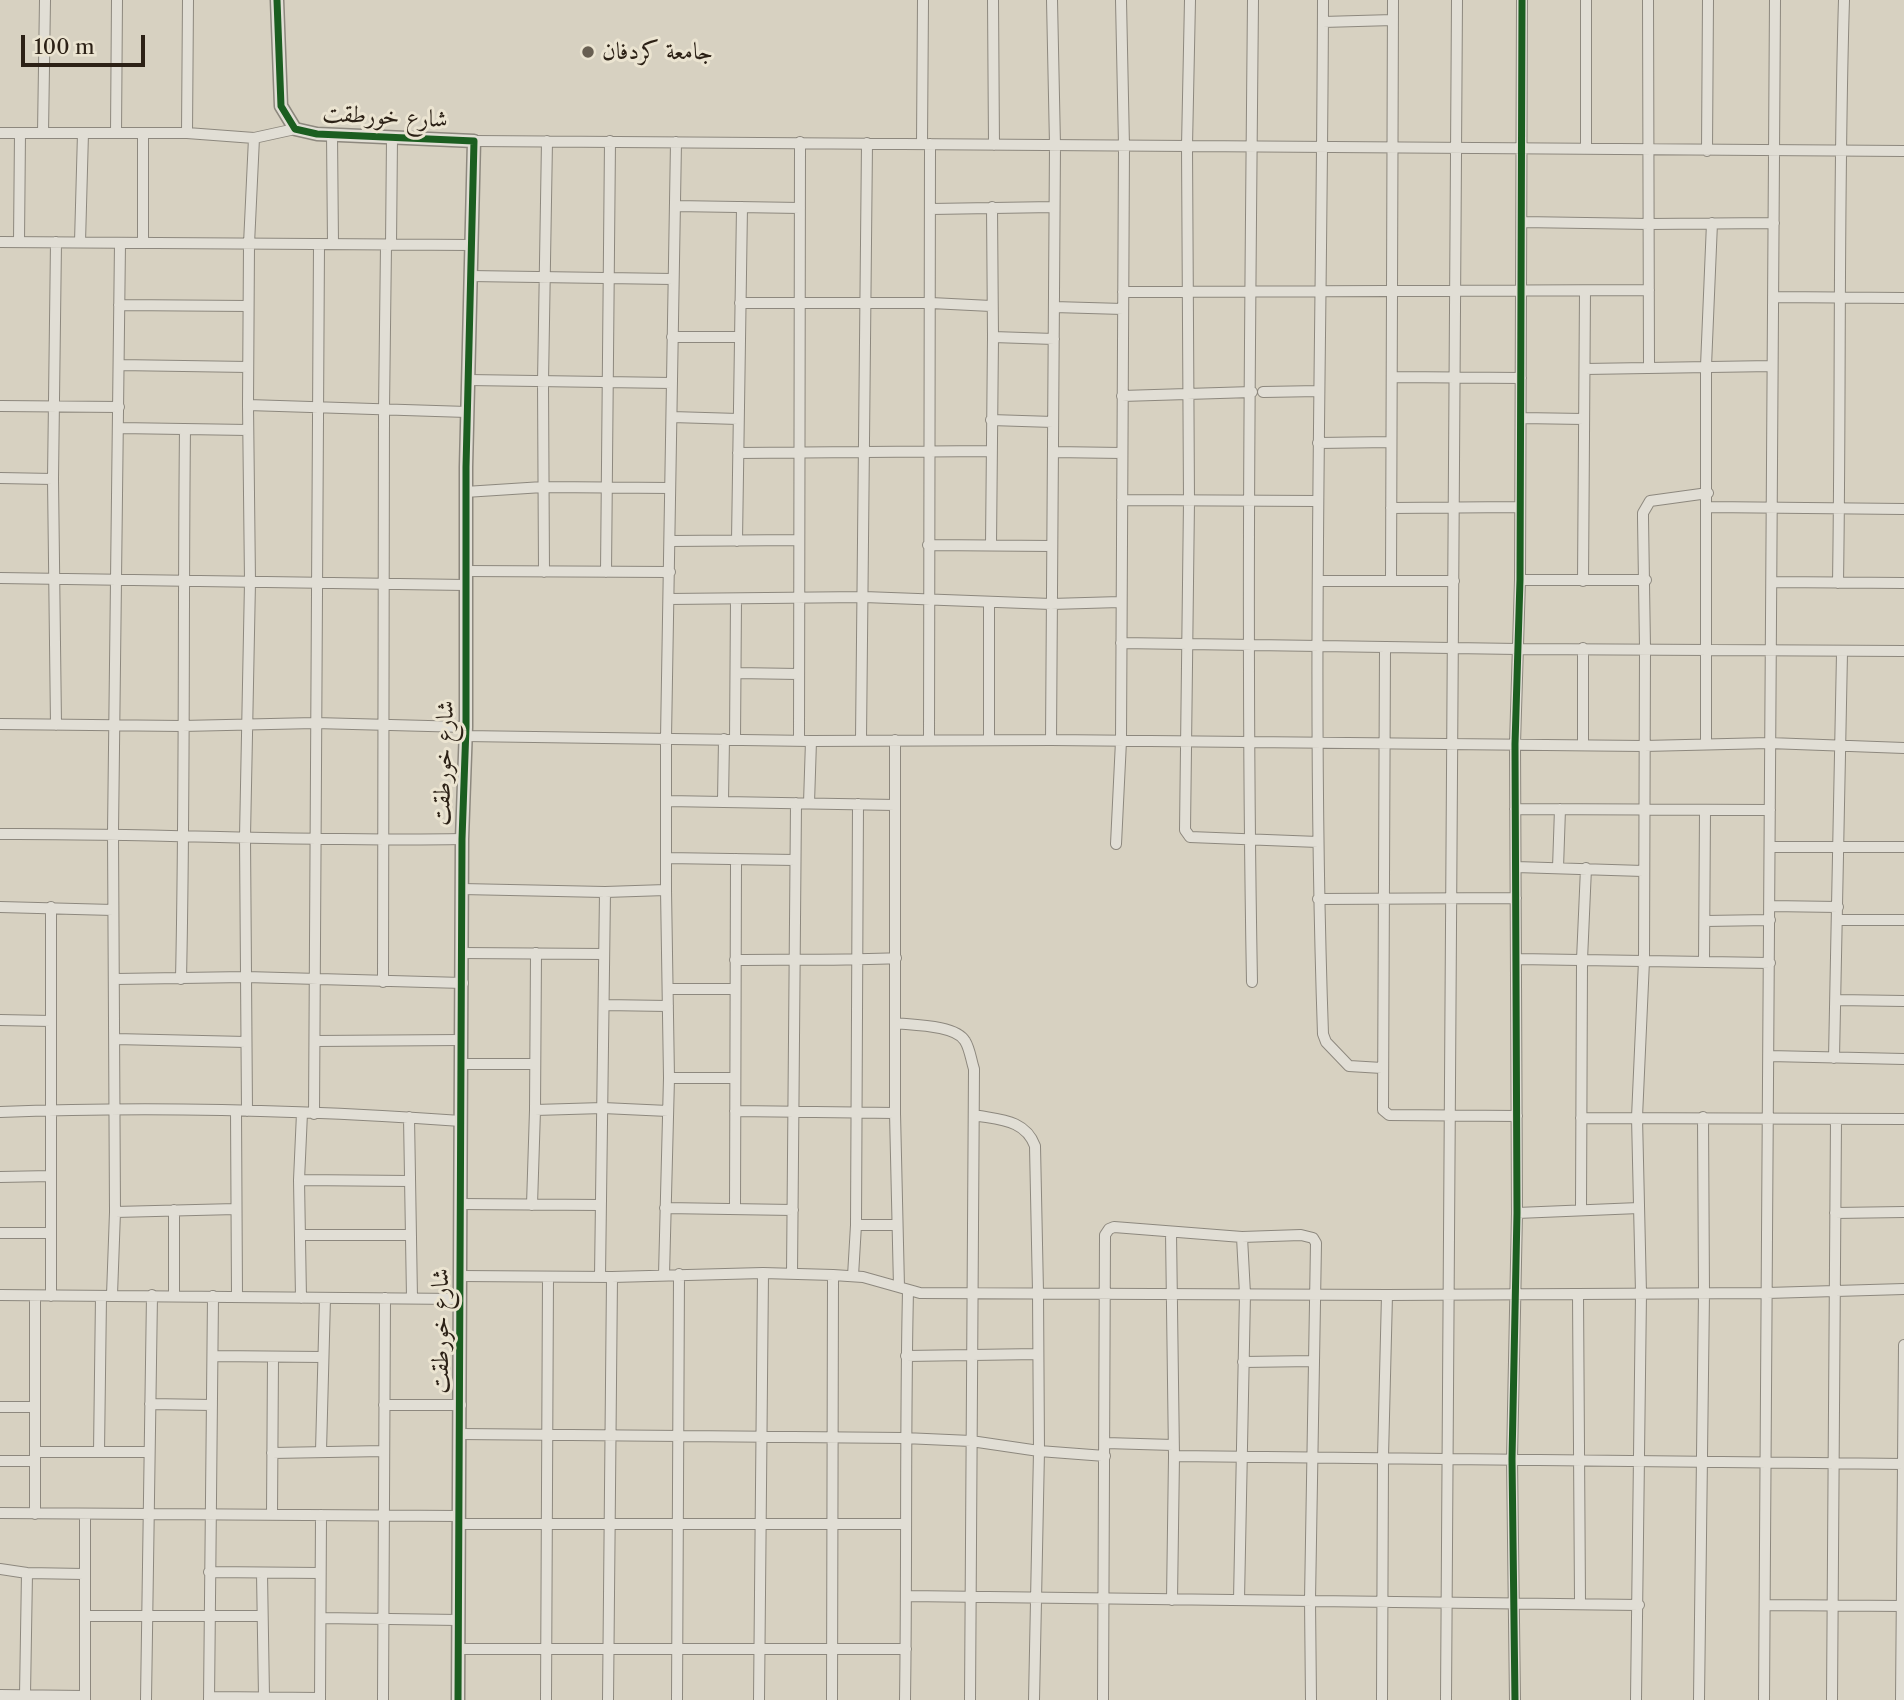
<!DOCTYPE html>
<html>
<head>
<meta charset="utf-8">
<style>
  body { margin:0 }
  #map { position:relative; width:1904px; height:1700px; overflow:hidden; background:#d7d1c1; font-family:"Libre Caslon Text",serif }
  canvas { display:block }
  .scale { position:absolute; left:21px; top:35px; width:124px; height:32px; box-sizing:border-box; border:4px solid #2c2116; border-top:0; padding-left:9px; font-size:21px; line-height:24px; white-space:nowrap; color:#2c2116; -webkit-text-stroke:5px #ebe4d1; paint-order:stroke }
</style>
</head>
<body>
<div id="map">
<canvas width="1904" height="1700"></canvas>
<div class="scale">100 m</div>
</div>
<script>
const context = document.querySelector('canvas').getContext('2d');
context.lineJoin = 'round';
function trace(path, color, width, dash) { context.strokeStyle = color; context.lineWidth = width; context.lineCap = dash ? 'butt' : 'round'; context.setLineDash(dash || []); context.stroke(path); }
function label(font, color, halo, rows, align = 'center') {
  context.font = font + ' "Libre Caslon Text",Amiri,serif'; context.lineWidth = 6; context.setLineDash([]); context.textBaseline = 'middle'; context.strokeStyle = halo; context.fillStyle = color; for (const [text, x, y, turn = 0] of rows) {
    context.save(); context.translate(x, y); context.rotate((+turn || 0) * Math.PI / 180); context.textAlign = isNaN(turn) ? turn : align; if (halo) context.strokeText(text, 0, 0); context.fillText(text, 0, 0); context.restore();
  }
}
const minor = new Path2D(`
  M 993,0 L 994,145
  M 1190,0 L 1187,146 L 1189,501 L 1185,830 L 1190,837 L 1318,842
  M 1323,0 C 1322,345 1311,689 1323,1034 L 1326,1042 L 1349,1066 L 1382,1068
  M 1648,0 L 1649,368
  M 1323,22 L 1393,20
  M 0,133 L 187,133 L 254,138 L 295,129
  M 43,133 L 45,0
  M 116,133 L 117,0
  M 187,133 L 188,0
  M 332,134 L 333,244
  M 474,141 L 1904,151
  M 922,144 L 923,0
  M 1586,149 L 1586,0
  M 1707,151 L 1708,0
  M 675,206 L 800,208
  M 931,209 L 1054,207
  M 1522,222 L 1649,224 L 1774,223
  M 19,241 L 20,133
  M 0,242 L 471,245
  M 56,242 L 53,479 L 56,725
  M 80,242 L 83,133
  M 143,243 L 143,133
  M 391,245 L 392,138
  M 470,276 L 673,279
  M 1123,292 L 1649,290
  M 1773,297 L 1904,298
  M 740,303 L 931,303 L 991,306
  M 119,305 L 248,306
  M 1054,307 L 1123,309
  M 672,337 L 740,337
  M 993,337 L 1054,339
  M 119,365 L 248,367
  M 1585,369 L 1772,366
  M 1393,377 L 1521,378
  M 468,380 L 672,383
  M 1263,392 L 1319,391
  M 1122,396 L 1252,392
  M 248,405 L 467,412
  M 0,406 L 119,407
  M 672,417 L 738,419
  M 1521,418 L 1584,419
  M 991,420 L 1053,422
  M 119,428 L 248,430
  M 1318,443 L 1391,442
  M 1053,452 L 1122,453
  M 738,453 L 991,451
  M 0,478 L 53,479
  M 465,492 L 543,487 L 670,488
  M 1122,500 L 1317,501
  M 1708,507 L 1904,509
  M 1391,508 L 1520,507
  M 670,541 L 799,540
  M 737,541 L 742,207
  M 928,545 L 1052,546
  M 991,545 L 993,337 L 992,207
  M 465,571 L 670,572
  M 544,572 L 543,382 L 547,141
  M 606,572 L 610,141
  M 0,578 L 465,585
  M 1520,580 L 1646,580
  M 1319,581 L 1454,581
  M 1391,581 L 1393,0
  M 1583,581 L 1585,291
  M 1772,582 L 1904,583
  M 1838,583 C 1841,388 1838,194 1844,0
  M 669,599 L 864,597 L 1051,604 L 1120,602
  M 989,602 L 989,740
  M 1121,643 L 1518,649 L 1904,651
  M 1385,647 L 1383,1110 L 1389,1115 L 1517,1116
  M 736,673 L 798,674
  M 0,724 L 182,726 L 315,723 L 466,727
  M 465,736 L 811,741 L 1051,740 L 1644,746 L 1769,743 L 1904,748
  M 861,739 L 867,143
  M 735,740 L 736,599
  M 895,740 L 895,1113 L 899,1287
  M 929,740 L 930,144
  M 1051,740 L 1055,145 L 1052,0
  M 799,741 L 800,142
  M 1706,744 L 1706,366 L 1712,223
  M 1583,745 L 1583,648
  M 667,801 L 895,805
  M 723,801 L 724,739
  M 809,803 L 811,741
  M 1515,809 L 1770,810
  M 0,834 C 154,833 308,842 462,839
  M 1116,844 L 1121,741 L 1124,146 L 1121,0
  M 1770,847 L 1904,847
  M 666,858 L 795,860
  M 1516,867 L 1643,871
  M 1558,868 L 1560,809
  M 462,889 L 605,892 L 666,890
  M 1318,899 L 1516,898
  M 1770,906 L 1838,907
  M 0,907 L 113,910
  M 51,907 L 51,1296
  M 1838,920 L 1904,920
  M 1705,921 L 1770,920
  M 462,953 L 604,954
  M 1517,959 L 1770,963
  M 735,960 C 789,959 842,961 896,958
  M 1704,960 L 1705,811
  M 116,979 L 246,977 L 463,983
  M 181,979 C 185,796 183,613 185,429
  M 383,982 L 384,410 L 386,245
  M 1252,982 C 1246,654 1250,327 1253,0
  M 668,989 L 735,989
  M 1836,1000 L 1904,1001
  M 604,1005 L 668,1006
  M 0,1020 L 51,1021
  M 895,1023 C 913,1025 956,1025 965,1041 C 970,1049 971,1060 974,1069 L 970,1700
  M 115,1039 L 246,1042
  M 315,1041 L 461,1040
  M 1769,1056 L 1904,1059
  M 1834,1058 L 1842,653
  M 462,1064 L 535,1064
  M 669,1078 L 734,1078
  M 535,1110 L 603,1108 L 668,1111
  M 236,1111 L 237,1296
  M 247,1111 L 245,837 L 250,582 L 248,405 L 249,244 L 254,138
  M 735,1111 L 895,1113
  M 0,1112 C 153,1106 308,1110 461,1121
  M 314,1114 L 319,244
  M 974,1115 C 999,1120 1025,1119 1035,1146 L 1038,1292 L 1039,1451 L 1034,1700
  M 409,1117 L 412,1298
  M 1581,1118 L 1904,1119
  M 0,1177 L 51,1176
  M 299,1180 L 410,1181
  M 460,1204 L 600,1205
  M 532,1205 L 535,1110 L 536,953
  M 665,1208 L 793,1210
  M 735,1209 L 736,859
  M 1581,1209 L 1582,960 L 1586,868
  M 115,1212 L 236,1209
  M 1517,1213 L 1639,1208
  M 1835,1213 L 1904,1212
  M 856,1225 L 897,1225
  M 1171,1232 L 1174,1456 L 1172,1600
  M 0,1233 L 51,1233
  M 300,1235 L 410,1235
  M 792,1274 L 796,803
  M 664,1275 L 669,1078 L 666,890 L 666,738 L 676,142
  M 460,1276 L 612,1277 L 763,1273 L 833,1275 L 863,1277 L 920,1293 L 1387,1295 L 1767,1293 L 1904,1289
  M 853,1276 L 856,1225 L 858,804
  M 600,1277 L 605,892
  M 1578,1294 L 1580,1602
  M 0,1295 L 460,1299
  M 112,1295 L 115,1212 L 113,833 L 120,243
  M 174,1296 L 174,1210
  M 301,1298 L 299,1180 L 302,1113
  M 213,1356 L 323,1357
  M 906,1356 L 1038,1354
  M 1243,1362 L 1314,1361
  M 150,1404 L 212,1405
  M 384,1405 L 461,1405
  M 0,1407 L 35,1407
  M 460,1434 L 904,1438 L 971,1441 L 1039,1451 L 1105,1456
  M 1106,1443 L 1173,1445
  M 321,1451 L 325,1298
  M 35,1452 L 149,1452
  M 99,1452 L 101,1296
  M 272,1453 L 384,1451
  M 1174,1456 L 1904,1464
  M 0,1461 L 35,1461
  M 0,1513 L 459,1516
  M 35,1514 L 35,1296
  M 85,1515 L 85,1700
  M 272,1515 L 273,1357
  M 459,1524 L 905,1524
  M 0,1569 L 27,1573 L 84,1574
  M 209,1572 L 320,1573
  M 262,1573 L 264,1697
  M 907,1596 L 1639,1605
  M 1239,1600 L 1245,1294 L 1242,1237
  M 1765,1605 L 1904,1606
  M 85,1616 L 262,1616
  M 321,1618 L 458,1620
  M 458,1649 L 906,1649
  M 0,1695 L 85,1696
  M 25,1695 L 27,1573
  M 210,1697 L 320,1698
  M 146,1700 L 152,1295
  M 209,1700 L 213,1296
  M 320,1700 L 321,1515
  M 383,1700 L 385,1298
  M 546,1700 L 548,1277
  M 608,1700 L 612,1277
  M 677,1700 L 679,1274
  M 759,1700 L 763,1273
  M 832,1700 L 833,1275
  M 905,1700 C 907,1564 905,1427 908,1291
  M 1103,1700 L 1105,1235 L 1109,1229 L 1114,1227 L 1242,1237 L 1301,1235 L 1313,1238 L 1316,1243 L 1310,1600 L 1311,1700
  M 1382,1700 L 1383,1457 L 1387,1295
  M 1446,1700 L 1457,0
  M 1515,1700 L 1512,1459 L 1517,1213 L 1515,744 L 1520,580 L 1522,0
  M 1636,1700 L 1641,1293 L 1637,1117 L 1644,961 L 1645,648 L 1643,518 L 1643,513 L 1650,501 L 1708,493
  M 1699,1700 L 1704,1293 L 1703,1117
  M 1764,1700 L 1775,0
  M 1832,1700 L 1836,1119
  M 1901,1700 L 1904,1345`);
const tertiary = new Path2D(`
  M 277,0 L 281,106 L 295,129 L 317,134 L 474,141 L 466,467 L 466,727 L 462,839 L 458,1700`);
trace(minor, '#8d887e', 12);
trace(tertiary, '#8d887e', 15);
trace(minor, '#e1ded5', 10);
trace(tertiary, '#e1ded5', 12);
trace(new Path2D(`
  M 277,0 L 281,106 L 295,129 L 317,134 L 474,141 L 466,467 L 466,727 L 462,839 L 458,1700
  M 1515,1700 L 1512,1459 L 1517,1213 L 1515,744 L 1520,580 L 1522,0`), '#1b5e20', 7);
for (const [x, y, r, color] of [
  [588,52,7,"#685f52"]
]) { const dot = new Path2D(); dot.arc(x, y, r, 0, 2 * Math.PI); context.fillStyle = color; context.fill(dot); trace(dot, '#ebe4d1', 2.5); }
label('24px', '#2c2116', '#ebe4d1', [
  ["جامعة كردفان",602,52]
], 'left');
label('24px', '#2c2116', '#ebe4d1', [
  ["شارع خورطقت",385,117,3],
  ["شارع خورطقت",444,763,-88],
  ["شارع خورطقت",441,1331,-90]
]);
</script>
</body>
</html>
